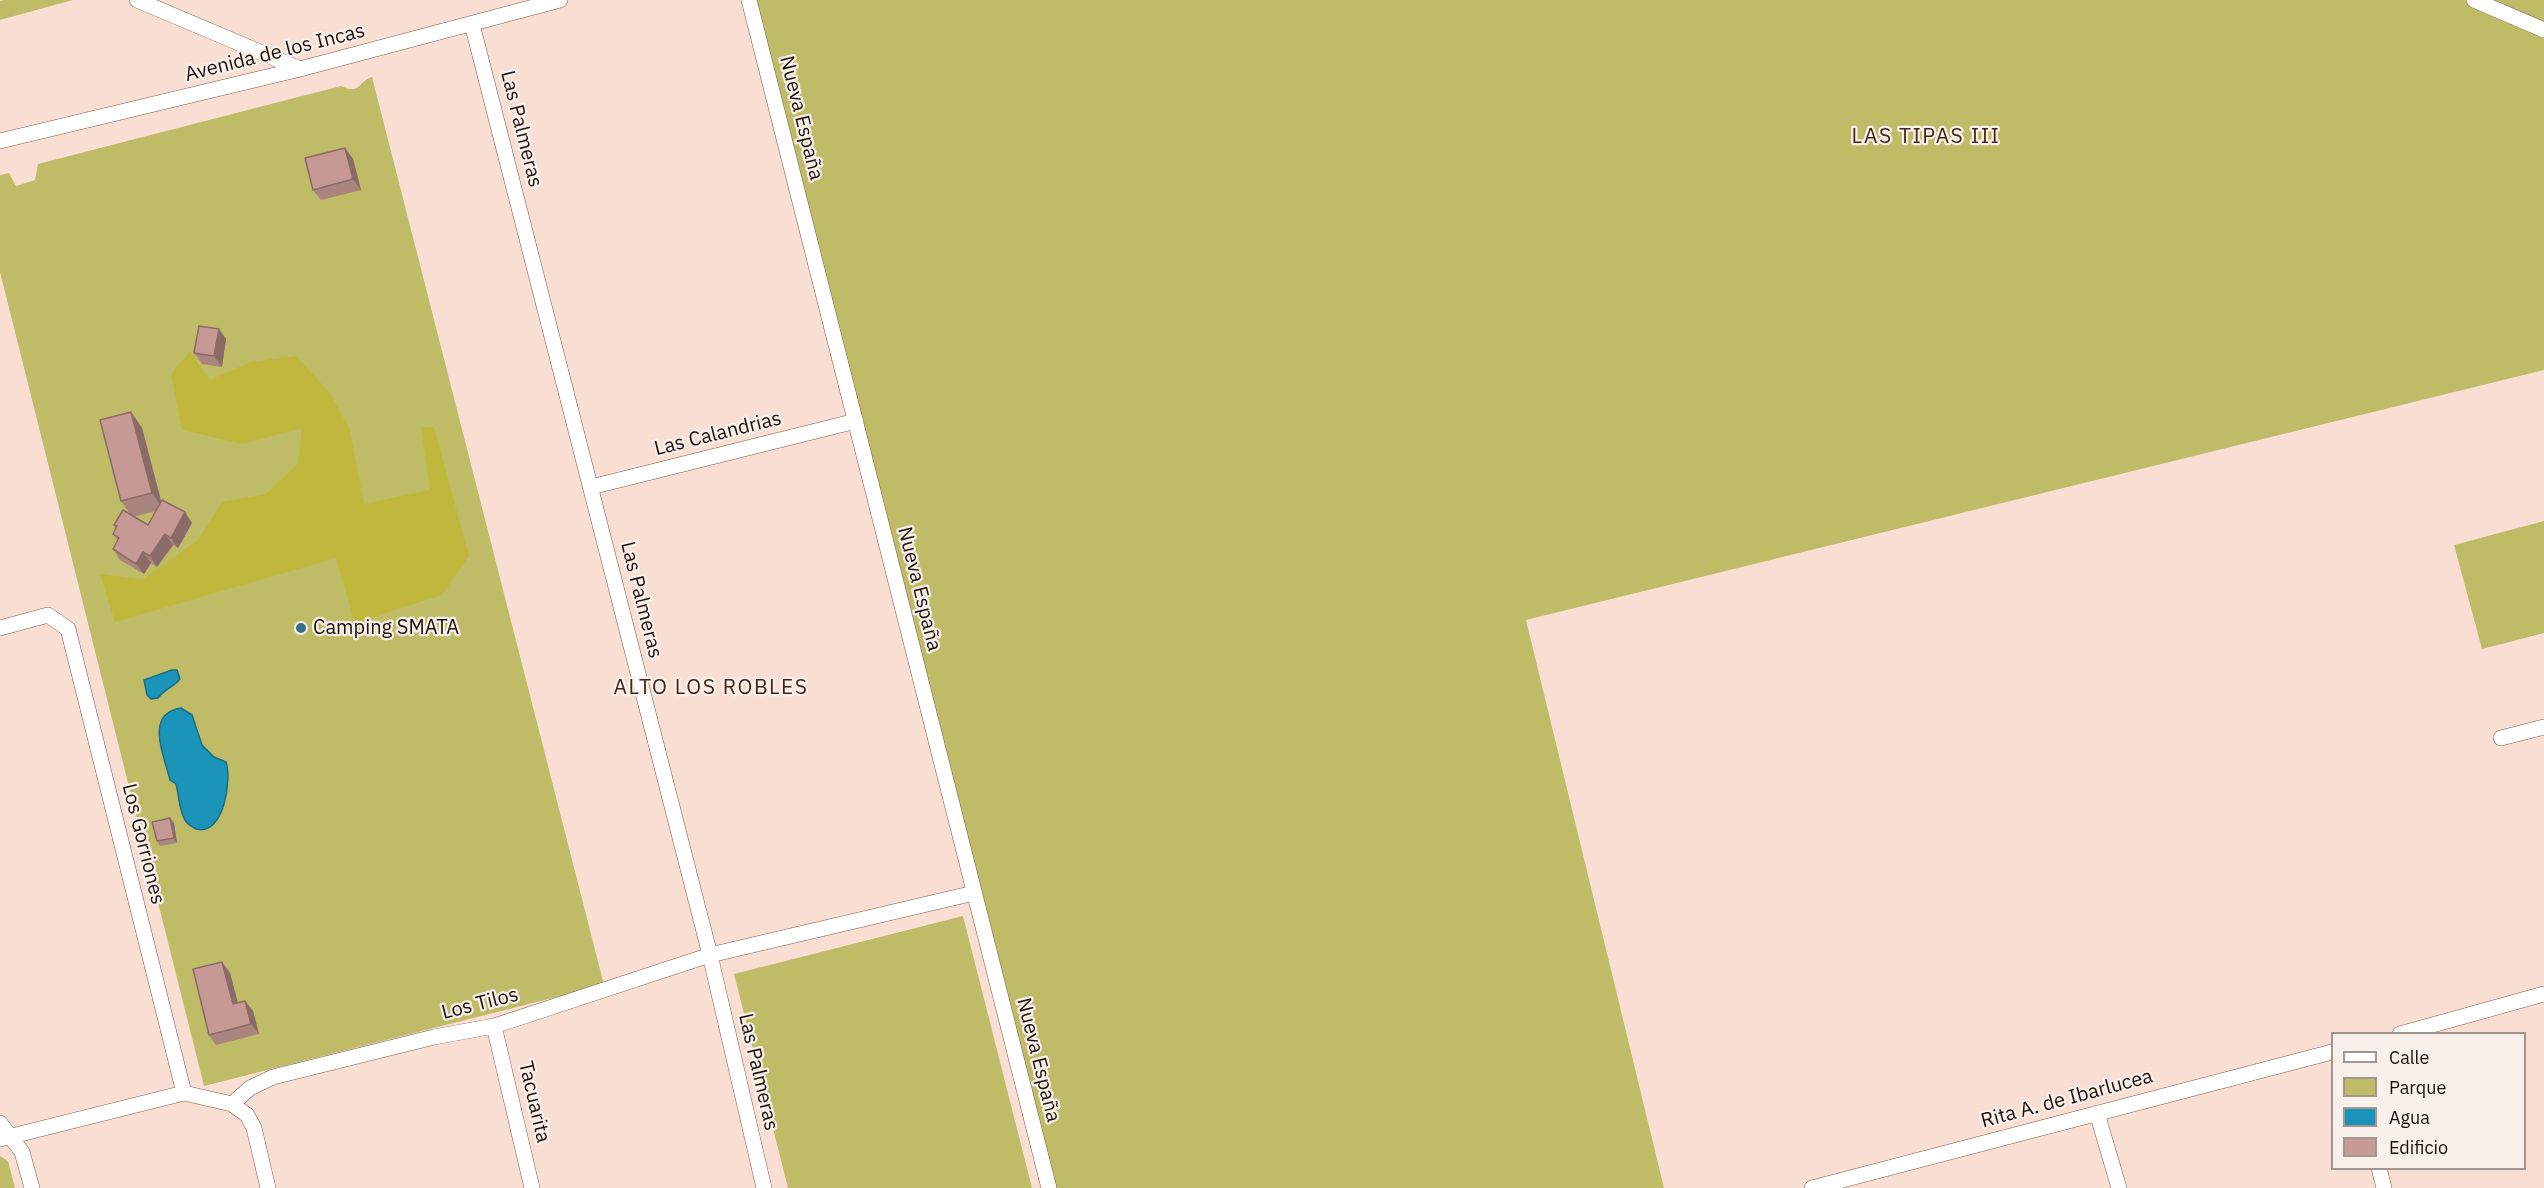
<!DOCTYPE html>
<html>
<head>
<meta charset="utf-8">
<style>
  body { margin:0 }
  #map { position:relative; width:2544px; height:1188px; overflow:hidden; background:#f9dfd3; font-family:"IBM Plex Sans",sans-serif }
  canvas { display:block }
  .legend { position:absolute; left:2331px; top:1032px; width:195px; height:138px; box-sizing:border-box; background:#f9f0ec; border:2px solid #a19690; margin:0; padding:8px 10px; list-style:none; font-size:18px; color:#1c0e07 }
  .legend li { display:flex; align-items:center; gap:12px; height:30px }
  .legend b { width:30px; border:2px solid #a19690 }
</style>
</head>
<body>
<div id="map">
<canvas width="2544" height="1188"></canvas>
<ul class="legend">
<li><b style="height:8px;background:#fff"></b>Calle</li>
<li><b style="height:16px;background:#c0bb67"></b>Parque</li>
<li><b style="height:16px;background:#1b94ba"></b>Agua</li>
<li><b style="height:16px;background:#c69994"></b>Edificio</li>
</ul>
</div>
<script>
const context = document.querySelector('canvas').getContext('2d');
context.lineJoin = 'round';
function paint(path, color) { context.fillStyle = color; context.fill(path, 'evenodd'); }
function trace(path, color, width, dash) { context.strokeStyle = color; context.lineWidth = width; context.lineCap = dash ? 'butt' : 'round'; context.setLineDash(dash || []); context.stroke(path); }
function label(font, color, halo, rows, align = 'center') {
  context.font = font + ' "IBM Plex Sans",sans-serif'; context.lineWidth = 4.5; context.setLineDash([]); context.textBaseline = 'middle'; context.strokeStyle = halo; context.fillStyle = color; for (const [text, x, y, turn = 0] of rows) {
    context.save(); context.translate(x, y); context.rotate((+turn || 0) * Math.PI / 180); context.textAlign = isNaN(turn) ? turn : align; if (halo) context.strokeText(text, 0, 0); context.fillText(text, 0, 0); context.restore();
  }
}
paint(new Path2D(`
  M 4,0 L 73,0 L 0,20 L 0,1 Z
  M 749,0 L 2544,0 L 2544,370 L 1526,620 L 1664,1188 L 1049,1188 Z
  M 372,77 L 604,985 L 204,1086 L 0,272 L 0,175 L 9,173 L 16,186 L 35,180 L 38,164 L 341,86 C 361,95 357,82 372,77 Z
  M 2544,521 L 2544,633 L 2482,649 L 2454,545 Z
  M 963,916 L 1032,1188 L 788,1188 L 734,974 Z
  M 0,1156 L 8,1161 L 15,1188 L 0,1188 Z`), '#c0bb67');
paint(new Path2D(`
  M 190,351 L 210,380 L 250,362 L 296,356 L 330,393 L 350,430 L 364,504 L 430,490 L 421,427 L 434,427 L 469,556 L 442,595 L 355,623 L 336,558 L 115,622 L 100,574 L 143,579 L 198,540 L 222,502 L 266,494 L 298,463 L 302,428 L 243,444 L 182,430 L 171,374 Z`), '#c0b83d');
const water = new Path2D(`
  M 172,670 L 177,670 L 180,679 C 175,686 165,689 158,698 L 151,699 L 147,695 L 144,680 Z
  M 181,708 L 192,715 L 202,745 L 214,757 L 226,762 C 232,779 224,837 196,829 C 192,827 187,824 185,820 C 179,810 179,795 176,784 L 170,780 C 164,755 144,714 181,708 Z`);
paint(water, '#1b94ba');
trace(water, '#1b6c84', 1.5);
const street = new Path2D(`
  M 137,0 L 300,69
  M 749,0 L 1049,1188
  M 2474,0 L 2544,30
  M 472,24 L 710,955 L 764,1188
  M 0,141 L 300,69 L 560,0
  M 591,487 L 856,421
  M 0,628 L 48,615 L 68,629 L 184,1093
  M 2501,738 L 2544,727
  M 494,1026 L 532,1188
  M 2400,1034 L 2544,994
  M 232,1104 L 250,1088 L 273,1077 L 434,1037 L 494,1026 L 710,955 L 974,893
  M 2097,1113 L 2119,1188
  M 0,1123 L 22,1152 L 32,1188
  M 0,1139 L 184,1093 L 232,1104 L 247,1115 L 254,1128 L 268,1188
  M 2379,1168 L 2384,1188
  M 1812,1188 L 2332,1052`);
trace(street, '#7f5a49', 16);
trace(street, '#fff', 15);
paint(new Path2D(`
  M 345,148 L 353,159 L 361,190 L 321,200 L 313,190 Z
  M 219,329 L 226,339 L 222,367 L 202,364 L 194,353 Z
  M 131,412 L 142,428 L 161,500 L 192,523 L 178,548 L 173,545 L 157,567 L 151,563 L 144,574 L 120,560 L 113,549 L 118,541 L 113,534 L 116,528 L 114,525 L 130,514 L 121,501 ZM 155,511 L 148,525 L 134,517 Z
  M 174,823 L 177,843 L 160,846 L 157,841 Z
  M 222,962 L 230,973 L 238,1003 L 245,1001 L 253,1011 L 259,1034 L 216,1045 L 209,1035 Z`), '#aa847f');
paint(new Path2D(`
  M 345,148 L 353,159 L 361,190 L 353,179 Z
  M 219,329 L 226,339 L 222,367 L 214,356 Z
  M 131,412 L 142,428 L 163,509 L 152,493 Z
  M 185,512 L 192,523 L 178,548 L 171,538 Z
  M 165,534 L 173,545 L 157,567 L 150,556 Z
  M 143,552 L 151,563 L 144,574 L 136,564 Z
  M 170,818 L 174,823 L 177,843 L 174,838 Z
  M 222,962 L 230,973 L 241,1015 L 233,1004 Z
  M 245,1001 L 253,1011 L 259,1034 L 251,1024 Z`), '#8b6b68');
const building = new Path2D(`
  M 345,148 L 353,179 L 313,190 L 305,158 Z
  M 199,326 L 219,329 L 214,356 L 194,353 Z
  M 131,412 L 152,493 L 121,501 L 100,420 Z
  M 162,500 L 185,512 L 171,538 L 165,534 L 150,556 L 143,552 L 136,564 L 113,549 L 119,538 L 113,534 L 117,526 L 114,525 L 123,510 L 148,525 Z
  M 170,818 L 174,838 L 157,841 L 152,822 Z
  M 222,962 L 233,1004 L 245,1001 L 251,1024 L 209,1035 L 193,969 Z`);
paint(building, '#c69994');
trace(building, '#8b6b68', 1.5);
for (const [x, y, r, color] of [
  [301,628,6,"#357188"]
]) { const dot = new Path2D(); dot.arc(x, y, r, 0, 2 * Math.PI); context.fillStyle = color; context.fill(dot); trace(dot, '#f9f0ec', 2); }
label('20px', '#1c0e07', '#f9f0ec', [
  ["Avenida de los Incas",275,53,-14],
  ["Nueva España",801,118,76],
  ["Las Palmeras",521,129,76],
  ["Las Calandrias",718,434,-14],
  ["Nueva España",919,589,76],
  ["Las Palmeras",641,600,76],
  ["Los Gorriones",143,844,76],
  ["Los Tilos",480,1004,-14],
  ["Nueva España",1038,1060,76],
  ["Las Palmeras",758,1072,77],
  ["Rita A. de Ibarlucea",2067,1099,-15],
  ["Tacuarita",534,1102,77]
]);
label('20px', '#1c0e07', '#f9f0ec', [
  ["Camping SMATA",313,628]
], 'left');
context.letterSpacing = '1.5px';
label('21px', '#432314', '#f9f0ec', [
  ["LAS TIPAS III",1926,137],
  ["ALTO LOS ROBLES",711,688]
]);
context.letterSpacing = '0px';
</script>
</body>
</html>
